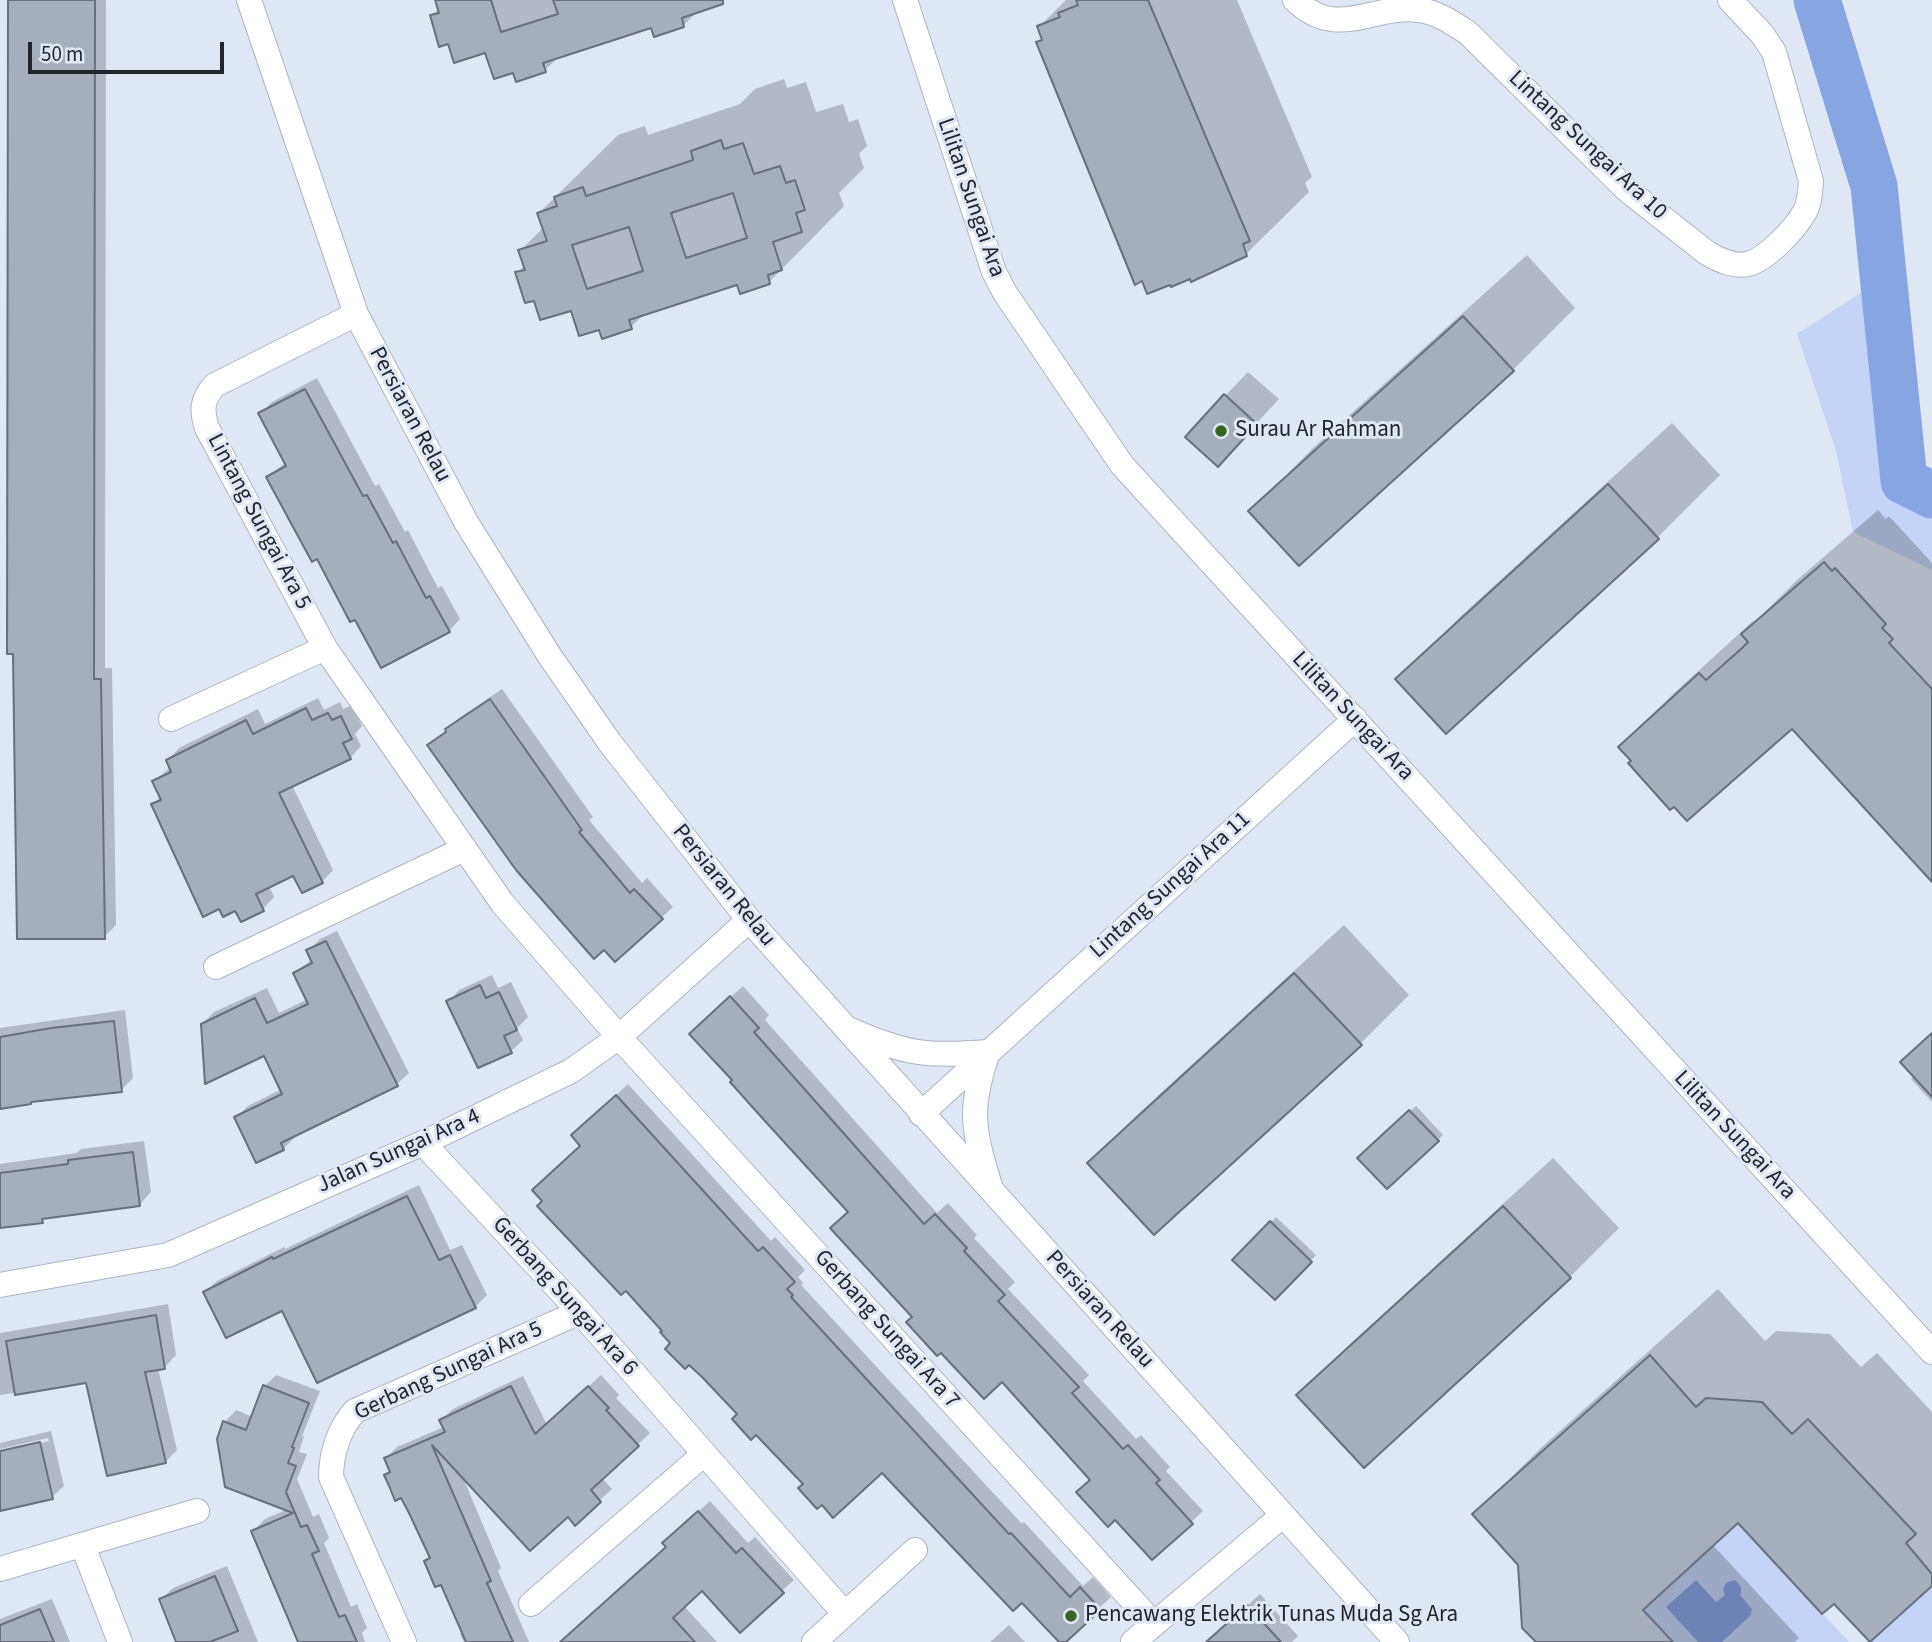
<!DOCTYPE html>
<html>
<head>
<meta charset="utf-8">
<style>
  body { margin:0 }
  #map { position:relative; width:1932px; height:1642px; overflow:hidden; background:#dfe7f5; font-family:"Source Sans 3",sans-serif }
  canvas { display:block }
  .scale { position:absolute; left:28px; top:42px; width:196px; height:32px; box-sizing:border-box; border:4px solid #22252a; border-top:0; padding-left:9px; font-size:21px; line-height:24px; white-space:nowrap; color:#22252a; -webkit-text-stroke:5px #dfe7f5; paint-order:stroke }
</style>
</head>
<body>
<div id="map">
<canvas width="1932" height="1642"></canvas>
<div class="scale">50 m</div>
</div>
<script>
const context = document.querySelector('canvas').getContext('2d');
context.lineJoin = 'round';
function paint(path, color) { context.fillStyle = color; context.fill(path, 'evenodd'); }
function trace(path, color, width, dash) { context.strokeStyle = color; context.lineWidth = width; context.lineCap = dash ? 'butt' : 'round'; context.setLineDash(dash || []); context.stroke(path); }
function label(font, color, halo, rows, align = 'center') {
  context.font = font + ' "Source Sans 3",sans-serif'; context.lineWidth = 6; context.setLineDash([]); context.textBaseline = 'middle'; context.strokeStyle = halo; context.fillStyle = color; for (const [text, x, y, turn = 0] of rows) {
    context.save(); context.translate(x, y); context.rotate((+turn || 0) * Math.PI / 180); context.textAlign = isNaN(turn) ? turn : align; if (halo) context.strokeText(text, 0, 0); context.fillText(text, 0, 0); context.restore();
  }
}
paint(new Path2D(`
  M 1867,289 L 1892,492 L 1932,510 L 1932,570 L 1853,532 L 1836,451 L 1797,334 Z
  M 1738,1523 L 1849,1642 L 1673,1642 L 1643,1610 Z
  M 1932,1586 L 1932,1642 L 1871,1642 Z`), '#c3d4f7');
paint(new Path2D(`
  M 1696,1580 L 1716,1602 L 1725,1595 L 1723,1589 L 1726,1583 L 1734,1580 C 1740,1584 1743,1588 1740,1595 L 1752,1609 L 1751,1615 L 1722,1642 L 1698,1642 L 1666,1607 Z`), '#88a5e3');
paint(new Path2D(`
  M 10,0 L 106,0 L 105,668 L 112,668 L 116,925 L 104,937 Z
  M 437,0 L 709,0 L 684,25 L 652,26 L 560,56 L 545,70 L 514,71 L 486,51 L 450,42 L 432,16 L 439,8 Z
  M 1066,0 L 1237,0 L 1312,177 L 1305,183 L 1309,192 L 1246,254 L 1038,43 L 1043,38 L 1039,27 Z
  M 784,79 L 787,88 L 806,82 L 816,112 L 843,104 L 849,122 L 858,119 L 867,146 L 859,154 L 864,168 L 839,193 L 844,206 L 769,282 L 738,282 L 645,313 L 631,327 L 600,328 L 572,308 L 535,299 L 517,273 L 525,265 L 520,251 L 544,227 L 539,213 L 618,135 L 645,126 L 648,135 L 740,104 L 755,89 Z
  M 1527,255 L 1575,308 L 1513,370 L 1251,511 L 1313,448 Z
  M 1248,372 L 1279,399 L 1218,465 L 1225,396 Z
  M 317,378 L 375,486 L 379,484 L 405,532 L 408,530 L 438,588 L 442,586 L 460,619 L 449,631 L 318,557 L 268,477 L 286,462 L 261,413 L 272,402 Z
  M 1672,423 L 1720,475 L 1658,537 L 1446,731 L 1398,679 L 1460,617 Z
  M 1878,510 L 1886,519 L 1889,516 L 1932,563 L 1932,879 L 1792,727 L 1633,761 L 1620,747 L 1673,694 L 1753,621 L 1754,623 L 1796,581 Z
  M 502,689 L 593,817 L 589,820 L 642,883 L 647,878 L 673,907 L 661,918 L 430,745 L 459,718 Z
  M 318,698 L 324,710 L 340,702 L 343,709 L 352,705 L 362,726 L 355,734 L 361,746 L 350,758 L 292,785 L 333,870 L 322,882 L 294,874 L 269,886 L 274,897 L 263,909 L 153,805 L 161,796 L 154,781 L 171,767 L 168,760 L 179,748 L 258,709 L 265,724 Z
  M 1344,925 L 1409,995 L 1360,1044 L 1090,1163 L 1138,1114 Z
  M 337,931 L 409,1073 L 397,1084 L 294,1135 L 295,1137 L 283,1149 L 236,1117 L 248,1106 L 282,1089 L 265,1054 L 202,1024 L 214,1012 L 267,988 L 279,1013 L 308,999 L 295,973 L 312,959 L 308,951 L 320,939 Z
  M 492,975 L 498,988 L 511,982 L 528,1017 L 517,1028 L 523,1040 L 511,1051 L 448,1002 L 459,990 Z
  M 743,986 L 769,1015 L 765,1020 L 937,1213 L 948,1203 L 977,1235 L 974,1238 L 1015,1282 L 1008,1289 L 1089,1375 L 1083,1381 L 1136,1439 L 1141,1435 L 1170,1467 L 1166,1471 L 1203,1511 L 1191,1522 L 1092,1479 L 1002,1379 L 914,1317 L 850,1212 L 703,1022 Z
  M 125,1010 L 133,1078 L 121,1090 L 33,1100 L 0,1107 L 0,1028 Z
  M 1932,1032 L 1932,1102 L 1911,1079 L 1915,1075 L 1902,1062 Z
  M 628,1084 L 771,1241 L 775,1237 L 805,1270 L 798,1277 L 803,1283 L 801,1285 L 1022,1524 L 1024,1522 L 1083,1586 L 1093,1577 L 1111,1597 L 1063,1642 L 1022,1601 L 882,1470 L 805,1483 L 673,1343 L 582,1145 L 585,1124 Z
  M 1416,1106 L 1443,1135 L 1387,1187 L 1360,1158 Z
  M 144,1141 L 151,1192 L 140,1204 L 46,1216 L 42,1221 L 0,1227 L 0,1164 L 77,1153 L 81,1149 Z
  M 1553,1158 L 1619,1228 L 1570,1277 L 1299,1396 L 1347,1347 Z
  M 419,1185 L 450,1250 L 462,1245 L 487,1295 L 475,1307 L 364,1361 L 283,1309 L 205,1292 L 217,1281 L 284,1247 L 285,1249 Z
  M 1276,1217 L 1316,1255 L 1275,1298 L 1235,1260 Z
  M 1718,1289 L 1765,1341 L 1776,1331 L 1830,1334 L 1861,1367 L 1877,1353 L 1932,1412 L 1932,1584 L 1834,1601 L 1738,1520 L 1712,1544 L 1799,1638 L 1795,1642 L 1538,1642 L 1519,1564 L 1474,1514 L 1542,1447 Z
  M 168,1304 L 176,1355 L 165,1367 L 158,1368 L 177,1450 L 166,1461 L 87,1381 L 0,1395 L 0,1333 Z
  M 276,1375 L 320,1391 L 302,1436 L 304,1436 L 299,1452 L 307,1454 L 297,1479 L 313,1517 L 319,1514 L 329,1538 L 324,1543 L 351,1607 L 357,1604 L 367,1628 L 362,1633 L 365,1642 L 300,1642 L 253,1531 L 265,1519 L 288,1509 L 225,1422 L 236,1410 L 253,1417 L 265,1386 Z
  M 601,1375 L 619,1395 L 616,1398 L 650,1433 L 602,1478 L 612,1489 L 575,1523 L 568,1515 L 462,1475 L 501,1568 L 498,1571 L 529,1642 L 464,1642 L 460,1634 L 463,1631 L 442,1583 L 426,1561 L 431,1556 L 402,1496 L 386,1475 L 391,1470 L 386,1458 L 397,1447 L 444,1427 L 441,1420 L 453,1409 L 523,1376 L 547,1425 Z
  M 51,1431 L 64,1486 L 52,1497 L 0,1509 L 0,1453 L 49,1441 L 48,1438 L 0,1449 L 0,1443 Z
  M 710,1501 L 748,1543 L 755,1537 L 794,1580 L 782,1591 L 702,1589 L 684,1606 L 717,1642 L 560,1642 L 667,1546 L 676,1532 Z
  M 227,1566 L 258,1642 L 178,1642 L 161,1599 L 173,1588 Z
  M 1260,1594 L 1298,1636 L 1292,1642 L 1208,1642 Z
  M 52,1599 L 70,1642 L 0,1642 L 0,1619 Z
  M 1009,1625 L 1025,1642 L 990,1642 Z`), '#0003');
trace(new Path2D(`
  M 1817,0 L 1874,186 L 1904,481 L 1932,495`), '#88a5e3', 47);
const building = new Path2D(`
  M 8,0 L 95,0 L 94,679 L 101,679 L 105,939 L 17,939 L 13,654 L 7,654 Z
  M 435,0 L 491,0 L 501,32 L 558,14 L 553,0 L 723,0 L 723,4 L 682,18 L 684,27 L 654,37 L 651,28 L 543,63 L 546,72 L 516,82 L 513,73 L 494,79 L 485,53 L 454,63 L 448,44 L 439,47 L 430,15 L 439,13 Z
  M 1076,0 L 1148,0 L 1250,241 L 1243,244 L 1247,256 L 1191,282 L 1190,279 L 1171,287 L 1170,285 L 1147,294 L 1142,281 L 1135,285 L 1036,42 L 1042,40 L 1037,26 L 1060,17 L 1058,13 L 1078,5 Z
  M 721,140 L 724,149 L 743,143 L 754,174 L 780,166 L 786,183 L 795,180 L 805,210 L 796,213 L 802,232 L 773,242 L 782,270 L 768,275 L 770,284 L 740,294 L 737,285 L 629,320 L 632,329 L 602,339 L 599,330 L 579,336 L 571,311 L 540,320 L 534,301 L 525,303 L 515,272 L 525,270 L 518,250 L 547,241 L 537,213 L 557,206 L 554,197 L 583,187 L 586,196 L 693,160 L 691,151 ZM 733,193 L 747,238 L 686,258 L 671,213 ZM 629,227 L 643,271 L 587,289 L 572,245 Z
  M 1463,316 L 1514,371 L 1299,566 L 1248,511 Z
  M 305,389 L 363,496 L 367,495 L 393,543 L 396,541 L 426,598 L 430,596 L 450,632 L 381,668 L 355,620 L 350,622 L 317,559 L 312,562 L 266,477 L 286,466 L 258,413 Z
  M 1224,394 L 1257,424 L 1218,467 L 1185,437 Z
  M 1608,484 L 1659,539 L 1446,734 L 1395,679 Z
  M 1824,562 L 1832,571 L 1835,568 L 1886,624 L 1882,628 L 1893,639 L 1889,643 L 1932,689 L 1932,882 L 1792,729 L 1687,821 L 1674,807 L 1670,810 L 1628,763 L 1631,761 L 1618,747 L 1699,673 L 1706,680 L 1741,649 L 1748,642 L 1741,634 Z
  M 490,699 L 582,830 L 579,832 L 630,893 L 634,889 L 663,919 L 615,962 L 604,950 L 594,959 L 516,870 L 427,745 L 446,732 L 445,729 Z
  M 306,708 L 312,720 L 328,713 L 332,720 L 341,716 L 352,739 L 343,743 L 351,759 L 279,793 L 323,883 L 302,893 L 293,876 L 256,894 L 264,911 L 241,922 L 235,911 L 223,917 L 219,909 L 203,917 L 151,804 L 161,800 L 152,781 L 171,772 L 166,760 L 246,720 L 253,734 Z
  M 326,941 L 398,1086 L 281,1143 L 284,1150 L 256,1163 L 234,1117 L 282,1094 L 264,1056 L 205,1084 L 201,1024 L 255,998 L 267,1023 L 308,1004 L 293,973 L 312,963 L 306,950 Z
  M 1294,973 L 1362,1045 L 1154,1235 L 1087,1163 Z
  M 480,985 L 486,998 L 499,992 L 517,1030 L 504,1036 L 512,1053 L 478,1068 L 446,1001 Z
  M 730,996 L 759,1028 L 754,1032 L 924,1224 L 935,1214 L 967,1248 L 964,1251 L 1005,1295 L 998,1301 L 1079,1387 L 1072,1393 L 1123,1449 L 1128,1445 L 1160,1480 L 1156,1483 L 1193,1524 L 1152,1560 L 1115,1520 L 1108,1527 L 1076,1492 L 1090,1480 L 1002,1382 L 984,1399 L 941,1353 L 937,1356 L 906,1322 L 912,1317 L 830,1228 L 848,1212 L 764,1120 L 730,1082 L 732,1080 L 689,1034 Z
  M 114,1021 L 122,1092 L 31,1102 L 31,1104 L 0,1109 L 0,1037 L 51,1028 Z
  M 1932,1033 L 1932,1097 L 1900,1062 Z
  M 616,1095 L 758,1251 L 763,1247 L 795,1282 L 787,1289 L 793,1295 L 791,1297 L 1009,1534 L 1011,1533 L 1070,1597 L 1080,1587 L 1101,1610 L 1066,1642 L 1059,1642 L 1022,1603 L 1013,1611 L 882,1473 L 833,1518 L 822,1505 L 817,1509 L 798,1488 L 803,1484 L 756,1435 L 751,1440 L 742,1430 L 732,1419 L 737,1414 L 702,1377 L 689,1365 L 685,1369 L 665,1349 L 670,1343 L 660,1332 L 662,1331 L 626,1291 L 621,1295 L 537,1206 L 542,1201 L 532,1190 L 580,1146 L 571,1135 Z
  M 1409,1110 L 1439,1141 L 1387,1189 L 1357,1158 Z
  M 133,1152 L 140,1206 L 42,1219 L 43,1223 L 0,1228 L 0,1173 L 68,1164 L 68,1160 Z
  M 407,1196 L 439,1260 L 450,1255 L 476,1308 L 317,1383 L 282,1311 L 226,1338 L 203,1292 L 272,1257 L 273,1259 Z
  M 1503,1206 L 1571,1278 L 1364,1468 L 1296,1395 Z
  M 1270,1221 L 1312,1262 L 1275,1300 L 1232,1260 Z
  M 156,1315 L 165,1369 L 145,1372 L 166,1463 L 107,1476 L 86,1383 L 15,1395 L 6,1341 Z
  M 1650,1355 L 1696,1407 L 1706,1398 L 1762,1402 L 1792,1434 L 1808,1419 L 1916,1534 L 1906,1543 L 1932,1574 L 1932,1586 L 1870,1642 L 1834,1604 L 1822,1614 L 1738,1523 L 1643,1610 L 1673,1642 L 1536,1642 L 1522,1628 L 1518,1565 L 1472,1514 Z
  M 263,1385 L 309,1403 L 292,1447 L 294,1448 L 288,1463 L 296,1466 L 286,1492 L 301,1527 L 307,1525 L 319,1551 L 312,1554 L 339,1617 L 345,1615 L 357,1642 L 298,1642 L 251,1531 L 293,1513 L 225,1487 L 217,1439 L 223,1421 L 246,1430 Z
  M 511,1386 L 535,1434 L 588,1386 L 609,1408 L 606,1410 L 639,1446 L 591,1490 L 601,1502 L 575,1526 L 568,1517 L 530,1551 L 432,1445 L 491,1581 L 487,1583 L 513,1642 L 466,1642 L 441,1585 L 435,1587 L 424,1561 L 430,1558 L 409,1513 L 401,1498 L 395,1501 L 390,1488 L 384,1475 L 390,1472 L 384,1458 L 445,1432 L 439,1420 Z
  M 40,1442 L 53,1499 L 0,1511 L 0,1451 Z
  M 698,1511 L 736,1553 L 742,1548 L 784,1593 L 740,1633 L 702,1591 L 673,1618 L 695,1642 L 560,1642 L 666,1547 L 662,1543 Z
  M 215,1576 L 238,1631 L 210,1642 L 176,1642 L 159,1599 Z
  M 1247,1605 L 1281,1642 L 1206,1642 L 1225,1625 Z
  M 40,1609 L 54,1642 L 0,1642 L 0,1625 Z`);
paint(building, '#a6adbb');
trace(building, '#696f7c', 2);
const minor = new Path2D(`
  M 249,0 L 356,314 L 466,522 L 549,655 L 610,743 L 749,920 L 1397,1642
  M 905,0 L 994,272 L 1005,293 L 1122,465 L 1932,1352
  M 1295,0 C 1337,41 1372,4 1419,10 C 1437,12 1453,23 1468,33 L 1626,189 L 1707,253 C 1719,260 1733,267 1748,264 C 1767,259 1794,230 1804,213 C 1810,204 1810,192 1811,181 L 1774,52 L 1762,34 L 1730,0
  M 356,314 L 215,385 C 202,399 201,410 207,428 L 325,648 L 503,904 L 619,1037 L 1153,1623
  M 171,719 L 325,648
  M 216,967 L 464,849
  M 848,1029 C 905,1054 927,1057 988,1052 C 968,1110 973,1129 990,1186
  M 921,1114 L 1355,719
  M 423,1143 L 580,1312 L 845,1614
  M 0,1285 L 168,1255 L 423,1143 L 571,1071 L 619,1037 L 749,920
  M 83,1546 L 120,1642
  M 0,1569 L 197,1511
  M 531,1604 L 704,1454
  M 404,1642 L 331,1477 C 331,1454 339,1428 355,1411 L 580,1312
  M 814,1642 L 915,1550
  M 1133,1642 L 1283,1515`);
trace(minor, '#adb4c2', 26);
trace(minor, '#fff', 24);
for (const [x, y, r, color] of [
  [1221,431,7,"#376524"],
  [1071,1616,7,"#376524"]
]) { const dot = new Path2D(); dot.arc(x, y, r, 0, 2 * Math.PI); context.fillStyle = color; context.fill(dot); trace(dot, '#dfe7f5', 2.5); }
label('23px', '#22252a', '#dfe7f5', [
  ["Lintang Sungai Ara 10",1587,146,43],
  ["Lilitan Sungai Ara",970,198,71],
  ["Persiaran Relau",409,415,62],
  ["Lintang Sungai Ara 5",258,522,62],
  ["Lilitan Sungai Ara",1352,717,47],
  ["Persiaran Relau",723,886,51],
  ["Lintang Sungai Ara 11",1171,886,-42],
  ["Lilitan Sungai Ara",1734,1136,47],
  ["Jalan Sungai Ara 4",399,1152,-24],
  ["Gerbang Sungai Ara 6",564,1297,48],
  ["Persiaran Relau",1099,1310,48],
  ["Gerbang Sungai Ara 7",886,1330,48],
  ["Gerbang Sungai Ara 5",449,1372,-25]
]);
label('23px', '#22252a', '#dfe7f5', [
  ["Surau Ar Rahman",1235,431],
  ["Pencawang Elektrik Tunas Muda Sg Ara",1085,1616]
], 'left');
</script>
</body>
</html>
